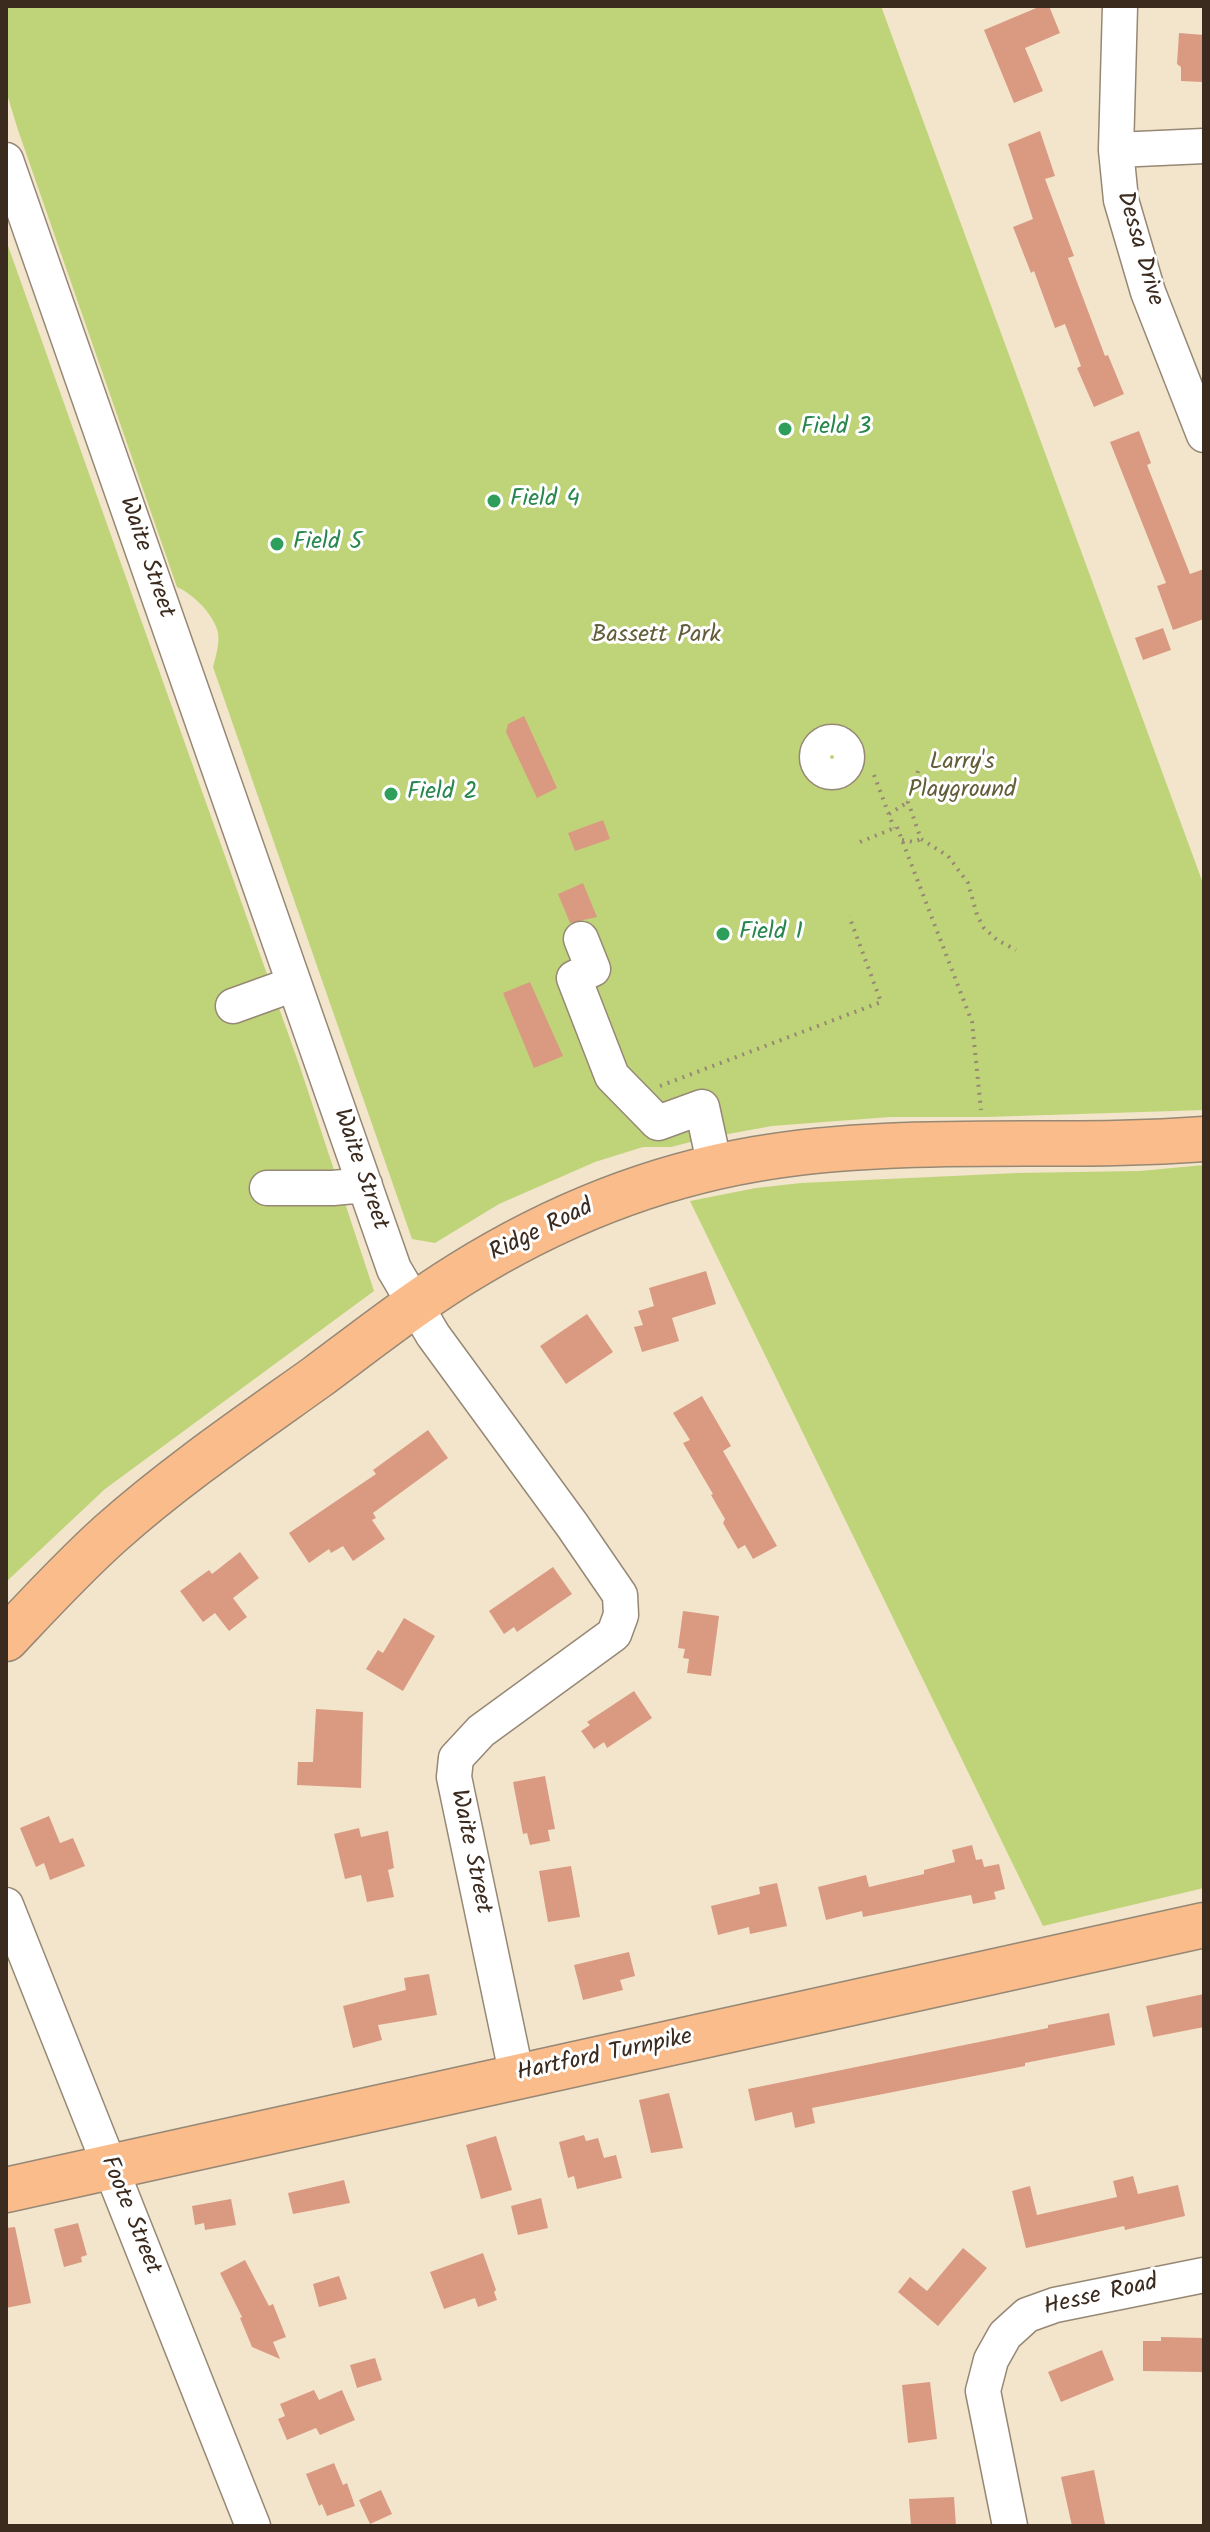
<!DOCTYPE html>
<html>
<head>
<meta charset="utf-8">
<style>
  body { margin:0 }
  #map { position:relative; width:1210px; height:2532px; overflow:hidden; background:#f2e5cc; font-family:Kalam,sans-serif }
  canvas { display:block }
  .frame { position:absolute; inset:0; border:8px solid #3b2a1e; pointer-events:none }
</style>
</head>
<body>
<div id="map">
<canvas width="1210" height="2532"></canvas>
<div class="frame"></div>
</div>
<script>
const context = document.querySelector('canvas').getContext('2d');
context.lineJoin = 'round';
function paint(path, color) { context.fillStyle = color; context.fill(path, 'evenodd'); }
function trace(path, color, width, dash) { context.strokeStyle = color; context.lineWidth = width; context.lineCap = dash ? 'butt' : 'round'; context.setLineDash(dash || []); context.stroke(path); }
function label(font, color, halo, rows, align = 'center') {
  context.font = font + ' Kalam,sans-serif'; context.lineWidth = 6; context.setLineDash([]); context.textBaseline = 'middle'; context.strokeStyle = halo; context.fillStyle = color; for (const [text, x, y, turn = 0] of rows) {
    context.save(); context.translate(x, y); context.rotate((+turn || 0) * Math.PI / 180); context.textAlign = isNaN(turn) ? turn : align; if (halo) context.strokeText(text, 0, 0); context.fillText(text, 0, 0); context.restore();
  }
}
paint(new Path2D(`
  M 6,6 L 881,6 L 1204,886 L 1204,1110 L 986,1117 L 890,1117 L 772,1126 L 706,1138 L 671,1147 L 643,1147 L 595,1162 L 499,1204 L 435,1243 L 412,1239 L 213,667 C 216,655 221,641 217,629 C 211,612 193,594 177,587 L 18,130 L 6,91 Z
  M 6,240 L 300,1067 L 374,1291 L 105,1489 L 6,1582 Z
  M 1204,1165 L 1204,1888 L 1043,1926 L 690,1201 L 756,1188 L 801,1183 L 1017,1173 L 1140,1171 Z`), '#bfd478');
paint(new Path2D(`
  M 1041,6 L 1049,6 L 1060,33 L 1025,48 L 1043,91 L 1014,103 L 984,30 Z
  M 1179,33 L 1204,35 L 1203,82 L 1181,81 L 1181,67 L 1177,64 Z
  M 1040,131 L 1055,176 L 1045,179 L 1074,256 L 1068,258 L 1105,356 L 1108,355 L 1124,394 L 1094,407 L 1077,368 L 1081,366 L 1065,324 L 1055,328 L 1034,271 L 1031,273 L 1013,227 L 1033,219 L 1008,144 Z
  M 1139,431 L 1151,463 L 1147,465 L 1190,574 L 1204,569 L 1204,619 L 1173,630 L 1157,586 L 1166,583 L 1110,442 Z
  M 1163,628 L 1171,650 L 1143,660 L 1135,638 Z
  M 524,716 L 557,788 L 537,798 L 506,732 L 508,724 Z
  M 603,820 L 610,839 L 575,851 L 568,833 Z
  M 583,883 L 597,917 L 570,923 L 558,894 Z
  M 530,982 L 563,1056 L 534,1068 L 503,993 Z
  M 706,1271 L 716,1304 L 672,1318 L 679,1341 L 642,1352 L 634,1327 L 643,1325 L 638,1311 L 654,1306 L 649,1288 Z
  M 587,1314 L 613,1352 L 566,1384 L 540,1346 Z
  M 702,1396 L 731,1446 L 723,1451 L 777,1546 L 753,1559 L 745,1545 L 738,1549 L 723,1523 L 725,1519 L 711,1495 L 713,1494 L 683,1443 L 690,1440 L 673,1413 Z
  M 428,1430 L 448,1458 L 373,1513 L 376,1518 L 372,1520 L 385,1539 L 353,1561 L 343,1546 L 331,1553 L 329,1549 L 309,1563 L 289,1533 L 376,1474 L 373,1470 Z
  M 240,1552 L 259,1578 L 233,1598 L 247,1617 L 229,1631 L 215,1613 L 203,1622 L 180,1591 L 209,1570 L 212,1574 Z
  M 553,1567 L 572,1594 L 517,1632 L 514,1627 L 504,1634 L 489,1611 Z
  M 683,1611 L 719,1616 L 711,1676 L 687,1673 L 689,1659 L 683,1658 L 685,1649 L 678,1648 Z
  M 404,1618 L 435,1636 L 403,1691 L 366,1669 L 378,1650 L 383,1653 Z
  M 634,1691 L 652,1718 L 607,1748 L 604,1742 L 594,1749 L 581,1731 L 590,1725 L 587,1722 Z
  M 316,1709 L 363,1712 L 361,1788 L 297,1785 L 298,1762 L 313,1762 Z
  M 545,1776 L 555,1829 L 548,1830 L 550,1841 L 530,1845 L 527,1833 L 523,1834 L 513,1782 Z
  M 49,1816 L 60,1843 L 73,1838 L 85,1866 L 50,1880 L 44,1863 L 36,1867 L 20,1828 Z
  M 359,1828 L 361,1837 L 388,1831 L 394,1868 L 388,1870 L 394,1897 L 367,1902 L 361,1875 L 345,1879 L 334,1834 Z
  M 972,1845 L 976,1860 L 982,1859 L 984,1867 L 999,1864 L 1005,1889 L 994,1892 L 996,1899 L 973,1904 L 971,1895 L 863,1917 L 862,1911 L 826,1920 L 818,1887 L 866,1875 L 869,1887 L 924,1874 L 924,1870 L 955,1862 L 952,1850 Z
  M 571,1866 L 580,1917 L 548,1922 L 539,1871 Z
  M 777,1883 L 787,1926 L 750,1934 L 749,1927 L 718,1935 L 711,1906 L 760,1894 L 759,1887 Z
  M 629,1952 L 635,1976 L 620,1980 L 623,1990 L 583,2000 L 574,1965 Z
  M 429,1974 L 437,2015 L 378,2025 L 382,2040 L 353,2048 L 343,2006 L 406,1990 L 404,1978 Z
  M 1204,1994 L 1204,2027 L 1153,2037 L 1146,2006 Z
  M 1109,2013 L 1115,2045 L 1025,2063 L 1025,2066 L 812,2108 L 815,2123 L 795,2128 L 792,2112 L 755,2121 L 748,2089 L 1048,2028 L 1048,2025 Z
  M 669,2093 L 683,2148 L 651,2153 L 639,2100 Z
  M 584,2135 L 586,2141 L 598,2138 L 604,2158 L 616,2155 L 622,2178 L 577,2189 L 574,2176 L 568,2178 L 559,2142 Z
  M 496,2136 L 512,2190 L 481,2199 L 466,2145 Z
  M 1133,2176 L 1138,2194 L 1178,2185 L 1185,2216 L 1125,2230 L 1124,2226 L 1026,2248 L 1012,2191 L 1030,2186 L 1037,2215 L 1117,2197 L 1113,2181 Z
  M 344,2180 L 350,2203 L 293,2214 L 288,2193 Z
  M 541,2198 L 548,2228 L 518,2235 L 511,2206 Z
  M 231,2199 L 236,2225 L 205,2230 L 204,2223 L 195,2225 L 192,2206 Z
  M 78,2223 L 87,2255 L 81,2257 L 82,2262 L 64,2267 L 54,2229 Z
  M 15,2227 L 31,2303 L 6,2308 L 6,2228 Z
  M 963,2248 L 987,2268 L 938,2326 L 898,2292 L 910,2277 L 927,2291 Z
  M 483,2253 L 496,2290 L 494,2292 L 497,2300 L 478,2307 L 475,2298 L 444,2309 L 430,2272 Z
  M 245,2260 L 269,2306 L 273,2304 L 286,2337 L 273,2342 L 280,2359 L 252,2347 L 240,2318 L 242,2317 L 220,2273 Z
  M 339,2276 L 347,2299 L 319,2307 L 313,2284 Z
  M 1161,2337 L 1204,2338 L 1204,2372 L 1143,2371 L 1143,2341 L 1161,2341 Z
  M 1102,2350 L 1114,2380 L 1061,2402 L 1048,2372 Z
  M 375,2358 L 382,2380 L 357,2388 L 350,2365 Z
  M 930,2382 L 937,2439 L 908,2443 L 902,2385 Z
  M 314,2390 L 319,2400 L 342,2390 L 355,2420 L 320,2435 L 316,2428 L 287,2440 L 278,2419 L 285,2416 L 280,2404 Z
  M 334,2463 L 343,2485 L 347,2483 L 355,2506 L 327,2516 L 322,2504 L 319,2506 L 306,2474 Z
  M 1094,2470 L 1105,2524 L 1072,2526 L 1061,2477 Z
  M 381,2490 L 392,2514 L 370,2524 L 359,2500 Z
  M 954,2497 L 956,2526 L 911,2526 L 909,2499 Z`), '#da9a82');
const minor = new Path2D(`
  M 1120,6 L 1116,150 L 1121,200 L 1148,292 L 1204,435
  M 1116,150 L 1204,146
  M 6,160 L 394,1269 L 433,1335 L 572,1525 L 620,1595 L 621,1615 L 614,1634 L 481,1731 L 456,1758 L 454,1777 L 517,2077
  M817 757a15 15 0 1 1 30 0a15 15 0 1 1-30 0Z
  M 581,939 L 593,969 L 574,978 L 612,1076 L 658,1123 L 702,1107 L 715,1167
  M 233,1006 L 294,984
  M 267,1188 L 333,1188 L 365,1185
  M 6,1905 L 253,2526
  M 1010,2526 L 983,2391 L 991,2360 L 1005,2335 L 1027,2315 L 1055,2305 L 1204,2275`);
const major = new Path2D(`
  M 6,1639 C 40,1603 74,1566 111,1533 C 175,1476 247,1427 317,1377 C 364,1342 411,1305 461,1274 C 551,1218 651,1177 756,1159 C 900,1134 1057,1150 1204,1139
  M 6,2190 L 1204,1925`);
trace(minor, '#968875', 37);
trace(major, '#968875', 47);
trace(new Path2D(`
  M 918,771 L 908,802 L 921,839 L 948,856 L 968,883 L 977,915 L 984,928 L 997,940 L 1016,950
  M 874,775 L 894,828
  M 889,814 L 908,802
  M 902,840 L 914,842 L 921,839
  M 860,842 L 897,827 L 972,1022 L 981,1110
  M 660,1086 L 881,1002 L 849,916`), '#968875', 4, [2, 6]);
trace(minor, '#fff', 34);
trace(major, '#fabc8b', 44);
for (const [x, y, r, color] of [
  [785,429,8,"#2e9e5b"],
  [494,501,8,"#2e9e5b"],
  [277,544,8,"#2e9e5b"],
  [391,794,8,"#2e9e5b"],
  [723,934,8,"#2e9e5b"]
]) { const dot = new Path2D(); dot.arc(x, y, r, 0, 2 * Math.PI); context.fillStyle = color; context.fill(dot); trace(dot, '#fff', 3); }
label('24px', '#3b2a1e', '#fff', [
  ["Dessa Drive",1138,249,74],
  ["Waite Street",145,558,71],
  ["Waite Street",359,1170,71],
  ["Ridge Road",542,1232,-26],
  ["Waite Street",469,1852,78],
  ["Hartford Turnpike",605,2057,-12],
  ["Foote Street",129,2216,68],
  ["Hesse Road",1101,2297,-13]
]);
label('24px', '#27864d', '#fff', [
  ["Field 3",801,429],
  ["Field 4",510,501],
  ["Field 5",293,544],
  ["Field 2",407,794],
  ["Field 1",739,934]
], 'left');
label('24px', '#635d39', '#fff', [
  ["Bassett Park",656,637],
  ["Larry's",962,764],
  ["Playground",962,792]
]);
</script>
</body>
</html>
